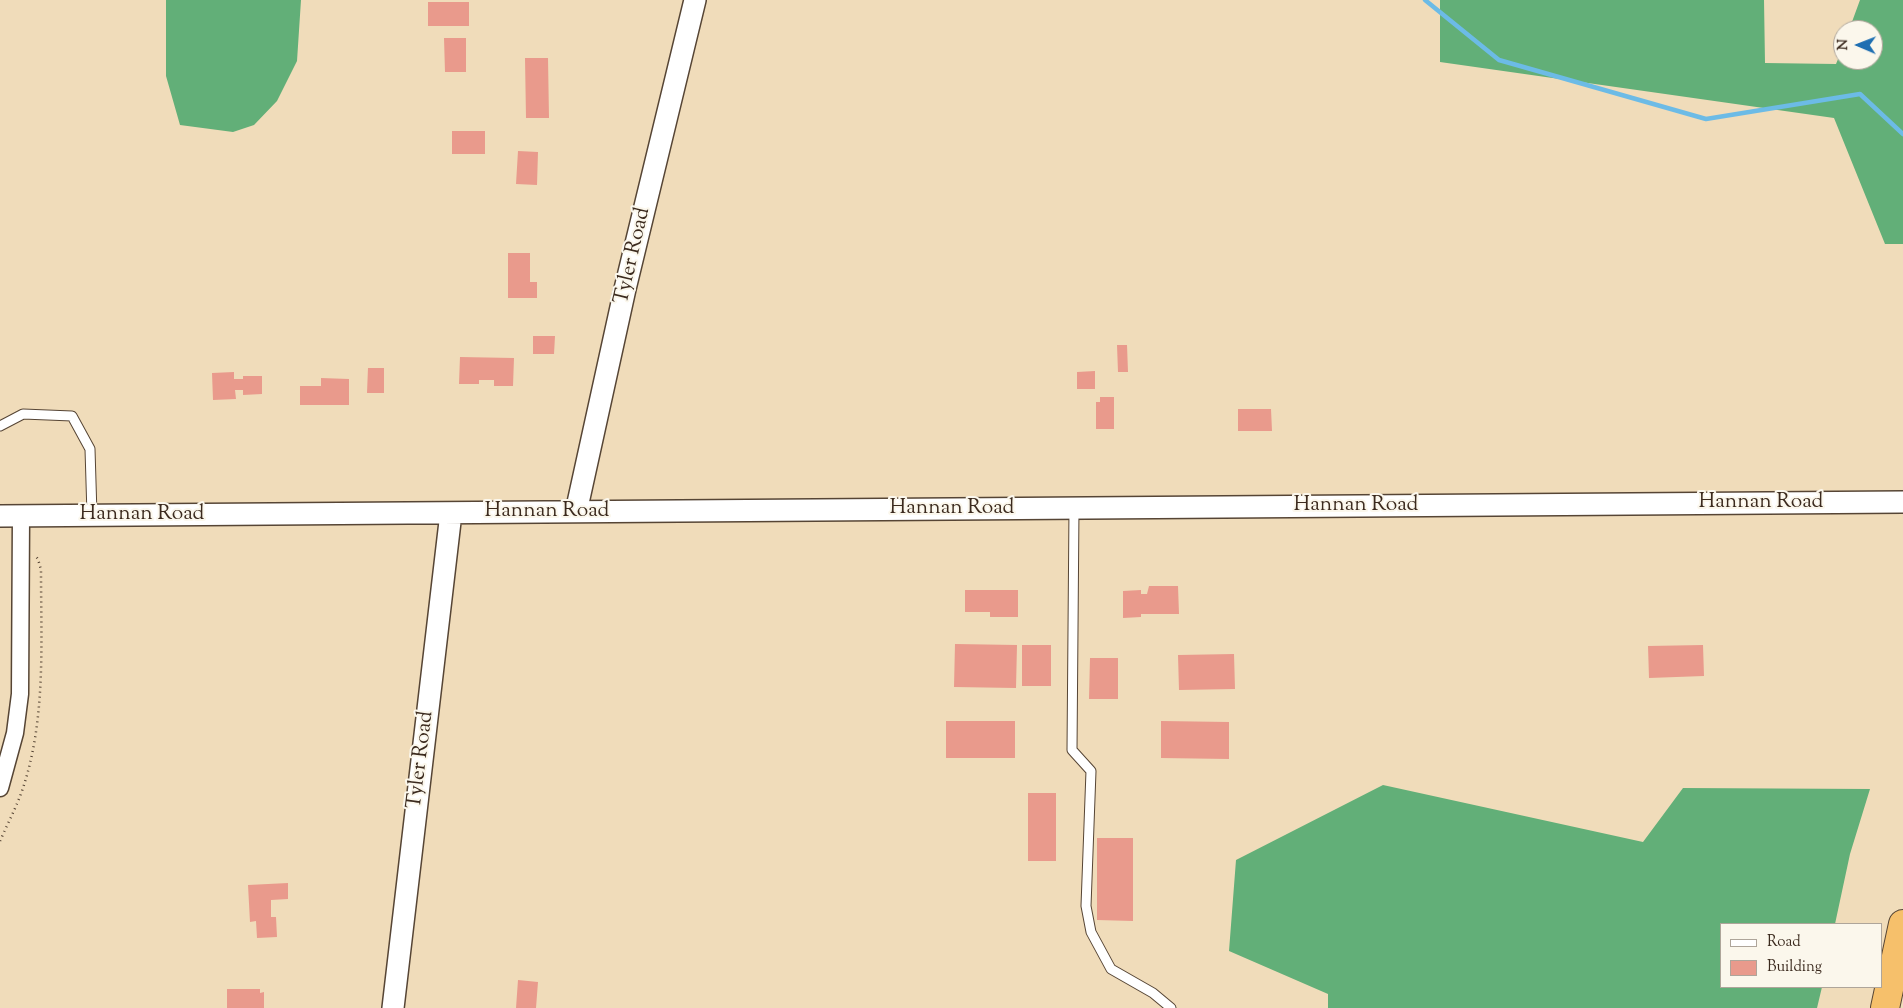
<!DOCTYPE html>
<html>
<head>
<meta charset="utf-8">
<style>
  body { margin:0 }
  #map { position:relative; width:1903px; height:1008px; overflow:hidden; background:#f0dcba; font-family:"Sorts Mill Goudy",serif }
  canvas { display:block }
  .legend { position:absolute; left:1720px; top:923px; width:162px; height:65px; box-sizing:border-box; background:#fbf7ec; border:1px solid #aea59a; margin:0; padding:6px 9px; list-style:none; font-size:15px; color:#3b2a1e }
  .legend li { display:flex; align-items:center; gap:10px; height:25px }
  .legend b { width:25px; border:1px solid #aea59a }
  .north { position:absolute; left:1833px; top:20px; width:50px; height:50px; box-sizing:border-box; background:#fbf7ec; border:1px solid #aea59a; border-radius:50%; rotate:271deg; font-size:14px; font-weight:700; line-height:20px; text-align:center; color:#3b2a1e }
  .north::after { content:''; display:block; margin:auto; width:18px; height:22px; background:#1f6fb2; clip-path:polygon(50% 0,100% 100%,50% 72%,0 100%) }
</style>
</head>
<body>
<div id="map">
<canvas width="1903" height="1008"></canvas>
<ul class="legend">
<li><b style="height:6px;background:#fff"></b>Road</li>
<li><b style="height:14px;background:#e99a8c"></b>Building</li>
</ul>
<div class="north">N</div>
</div>
<script>
const context = document.querySelector('canvas').getContext('2d');
context.lineJoin = 'round';
function paint(path, color) { context.fillStyle = color; context.fill(path, 'evenodd'); }
function trace(path, color, width, dash) { context.strokeStyle = color; context.lineWidth = width; context.lineCap = dash ? 'butt' : 'round'; context.setLineDash(dash || []); context.stroke(path); }
function label(font, color, halo, rows, align = 'center') {
  context.font = font + ' "Sorts Mill Goudy",serif'; context.lineWidth = 4; context.setLineDash([]); context.textBaseline = 'middle'; context.strokeStyle = halo; context.fillStyle = color; for (const [text, x, y, turn = 0] of rows) {
    context.save(); context.translate(x, y); context.rotate((+turn || 0) * Math.PI / 180); context.textAlign = isNaN(turn) ? turn : align; if (halo) context.strokeText(text, 0, 0); context.fillText(text, 0, 0); context.restore();
  }
}
paint(new Path2D(`
  M 166,0 L 301,0 L 297,61 L 277,101 L 254,125 L 233,132 L 180,125 L 166,76 Z
  M 1440,0 L 1764,0 L 1765,63 L 1836,64 L 1843,47 L 1843,60 L 1873,60 L 1873,30 L 1849,30 L 1860,0 L 1903,0 L 1903,244 L 1885,244 L 1834,118 L 1440,62 Z
  M 1383,785 L 1643,842 L 1683,788 L 1870,789 L 1850,854 L 1835,924 L 1722,924 L 1722,987 L 1822,987 L 1817,1008 L 1328,1008 L 1328,994 L 1229,951 L 1236,860 Z`), '#62af78');
trace(new Path2D(`
  M 1425,0 L 1499,60 L 1706,119 L 1860,94 L 1903,134`), '#6cbbe6', 4.5);
paint(new Path2D(`
  M 428,2 L 469,2 L 469,26 L 428,26 Z
  M 444,38 L 466,38 L 466,72 L 445,72 Z
  M 525,58 L 548,58 L 549,118 L 526,118 Z
  M 452,131 L 485,131 L 485,154 L 452,154 Z
  M 518,151 L 538,152 L 537,185 L 516,184 Z
  M 508,253 L 530,253 L 530,282 L 537,282 L 537,298 L 508,298 Z
  M 533,336 L 555,336 L 554,354 L 533,354 Z
  M 1117,345 L 1127,345 L 1128,372 L 1118,372 Z
  M 460,357 L 514,358 L 513,386 L 494,386 L 494,380 L 479,380 L 479,384 L 459,384 Z
  M 368,368 L 384,368 L 384,393 L 367,393 Z
  M 1095,371 L 1095,389 L 1077,389 L 1077,372 Z
  M 234,372 L 234,379 L 243,379 L 243,376 L 262,376 L 262,394 L 243,395 L 243,390 L 235,390 L 236,399 L 213,400 L 212,373 Z
  M 321,378 L 349,379 L 349,405 L 300,405 L 300,386 L 321,386 Z
  M 1100,397 L 1114,397 L 1114,429 L 1096,429 L 1096,402 L 1100,402 Z
  M 1238,409 L 1271,409 L 1272,431 L 1238,431 Z
  M 1149,586 L 1178,586 L 1179,614 L 1141,614 L 1141,617 L 1123,618 L 1123,591 L 1141,590 L 1141,594 L 1147,594 Z
  M 965,590 L 1018,590 L 1018,617 L 990,617 L 990,612 L 965,612 Z
  M 955,644 L 1017,645 L 1016,688 L 954,687 Z
  M 1022,645 L 1051,645 L 1051,686 L 1022,686 Z
  M 1703,645 L 1704,676 L 1649,678 L 1648,646 Z
  M 1234,654 L 1235,689 L 1179,690 L 1178,655 Z
  M 1090,658 L 1118,658 L 1118,699 L 1089,699 Z
  M 946,721 L 1015,721 L 1015,758 L 946,758 Z
  M 1161,721 L 1229,722 L 1229,759 L 1161,758 Z
  M 1028,793 L 1056,793 L 1056,861 L 1028,861 Z
  M 1097,838 L 1133,838 L 1133,921 L 1097,920 Z
  M 288,883 L 288,899 L 271,900 L 271,917 L 276,917 L 277,937 L 257,938 L 256,921 L 250,922 L 248,885 Z
  M 518,980 L 538,982 L 536,1008 L 516,1008 Z
  M 227,989 L 260,989 L 260,993 L 264,992 L 264,1008 L 227,1008 Z`), '#e99a8c');
const service = new Path2D(`
  M 0,426 L 23,414 L 72,416 L 90,449 L 92,515
  M 1074,508 L 1072,750 L 1091,771 L 1086,906 L 1091,932 L 1111,969 L 1153,993 L 1171,1008`);
const minor = new Path2D(`
  M 0,788 L 15,733 L 20,694 L 21,516`);
const tertiary = new Path2D(`
  M 576,512 L 625,289 L 695,0
  M 0,516 L 1903,502
  M 393,1008 L 451,513`);
const motorway = new Path2D(`
  M 1885,1008 L 1903,924`);
trace(service, '#564535', 11);
trace(minor, '#564535', 19);
trace(tertiary, '#564535', 24);
trace(motorway, '#564535', 30);
trace(new Path2D(`
  M 0,841 C 8,823 17,806 23,788 C 46,719 41,642 41,570 L 38,559 L 35,555`), '#564535', 2.5, [1, 4]);
trace(service, '#fff', 9);
trace(minor, '#fff', 16);
trace(tertiary, '#fff', 21);
trace(motorway, '#f6c06b', 28);
label('21px', '#3b2a1e', '#fbf7ec', [
  ["Tyler Road",634,256,-77],
  ["Hannan Road",1761,503],
  ["Hannan Road",1356,506],
  ["Hannan Road",952,509],
  ["Hannan Road",547,512],
  ["Hannan Road",142,515],
  ["Tyler Road",422,760,-83]
]);
</script>
</body>
</html>
